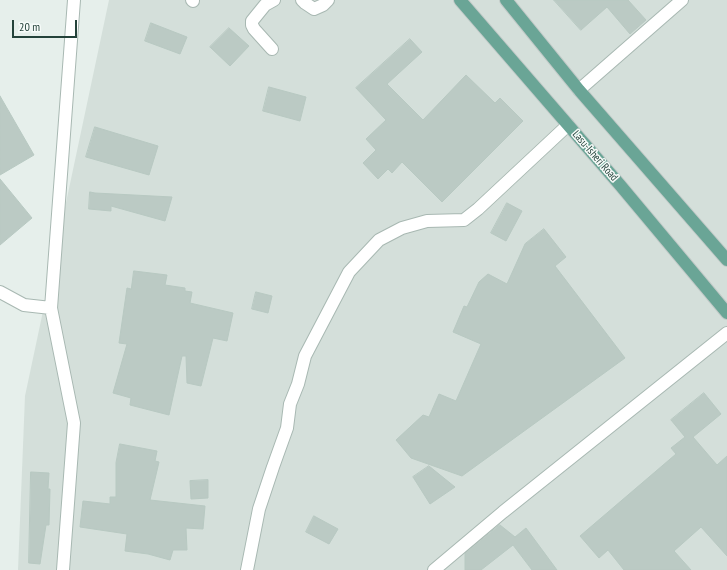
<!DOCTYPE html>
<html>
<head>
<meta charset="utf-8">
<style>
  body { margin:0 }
  #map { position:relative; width:727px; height:570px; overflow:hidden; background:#e6efeb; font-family:"PT Sans Narrow",sans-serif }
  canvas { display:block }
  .scale { position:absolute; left:12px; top:20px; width:65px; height:18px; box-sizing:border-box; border:2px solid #24423a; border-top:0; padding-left:5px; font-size:12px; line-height:14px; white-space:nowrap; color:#24423a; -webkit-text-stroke:3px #f7fbf9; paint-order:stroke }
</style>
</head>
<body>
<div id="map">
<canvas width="727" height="570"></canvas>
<div class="scale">20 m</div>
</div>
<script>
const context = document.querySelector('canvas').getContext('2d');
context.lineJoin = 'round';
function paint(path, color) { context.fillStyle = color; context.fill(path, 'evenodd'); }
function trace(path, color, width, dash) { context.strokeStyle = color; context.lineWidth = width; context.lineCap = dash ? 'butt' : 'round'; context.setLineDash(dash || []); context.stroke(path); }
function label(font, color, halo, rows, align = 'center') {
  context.font = font + ' "PT Sans Narrow",sans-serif'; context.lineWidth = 3; context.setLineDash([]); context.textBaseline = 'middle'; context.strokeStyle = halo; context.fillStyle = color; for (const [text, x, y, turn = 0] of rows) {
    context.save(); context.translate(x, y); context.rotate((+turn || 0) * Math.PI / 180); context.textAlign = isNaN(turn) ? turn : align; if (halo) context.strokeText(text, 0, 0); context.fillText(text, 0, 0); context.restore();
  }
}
paint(new Path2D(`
  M 109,0 L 727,0 L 727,570 L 18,570 L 25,396 Z`), '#d4dfda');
const building = new Path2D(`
  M 554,0 L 628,0 L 646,20 L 630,34 L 607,7 L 581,30 Z
  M 151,23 L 187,37 L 180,54 L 145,41 Z
  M 229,28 L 249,46 L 230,66 L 210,47 Z
  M 410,39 L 422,52 L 387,84 L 423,120 L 466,75 L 495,103 L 500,98 L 523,121 L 442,202 L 402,162 L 392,173 L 388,169 L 378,179 L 363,163 L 376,150 L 366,139 L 386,120 L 356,88 Z
  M 269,87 L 306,97 L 300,121 L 263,111 Z
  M 0,96 L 34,155 L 0,175 Z
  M 95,127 L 158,146 L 149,175 L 86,157 Z
  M 0,179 L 32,218 L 0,245 Z
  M 90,192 L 95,193 L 172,197 L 165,221 L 111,206 L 111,211 L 89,209 Z
  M 507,203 L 522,211 L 506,241 L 491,233 Z
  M 544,229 L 566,257 L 555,266 L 625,358 L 462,476 L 411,458 L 396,440 L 423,415 L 429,417 L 439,394 L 456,401 L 481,344 L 453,332 L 464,306 L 467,307 L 479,282 L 488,274 L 507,284 L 525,244 Z
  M 134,271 L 167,275 L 165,285 L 185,288 L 185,291 L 192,292 L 190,303 L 233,313 L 227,341 L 213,338 L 201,386 L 187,383 L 186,356 L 182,356 L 169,415 L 130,405 L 131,398 L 113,393 L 127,344 L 119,343 L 127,288 L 131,289 Z
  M 256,292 L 272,296 L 268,313 L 252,309 Z
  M 704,393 L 721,414 L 693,437 L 717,465 L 727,456 L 727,556 L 701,527 L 674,551 L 691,570 L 624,570 L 608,550 L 599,558 L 580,536 L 676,454 L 671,448 L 685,437 L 671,420 Z
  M 120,444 L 157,451 L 155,461 L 159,462 L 150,500 L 205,506 L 203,529 L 186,528 L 187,550 L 173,550 L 170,560 L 148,554 L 125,551 L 127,534 L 80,527 L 83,501 L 110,504 L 110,497 L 116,497 L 116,463 Z
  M 429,466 L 455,487 L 430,504 L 413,477 Z
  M 31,472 L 49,473 L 48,489 L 50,489 L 49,525 L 46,525 L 40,564 L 29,563 Z
  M 208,480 L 208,498 L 191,499 L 190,481 Z
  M 314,516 L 338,529 L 329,544 L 306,532 Z
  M 500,525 L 515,537 L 526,528 L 557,570 L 532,570 L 513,545 L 481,570 L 465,570 L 465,553 Z`);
paint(building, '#bbcac4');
trace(building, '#b8c9c2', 1);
const minor = new Path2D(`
  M 192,0 L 193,1
  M 302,0 L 305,3 L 314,9 L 323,5 L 328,0
  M 272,49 L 254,29 L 252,25 L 252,21 L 265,5 L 274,0
  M 579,90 L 682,0
  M 0,292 L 24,305 L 51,308 L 74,0
  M 51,308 L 74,423 L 63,570
  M 247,570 L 259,509 L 273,467 L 287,428 L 290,404 L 298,384 L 305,356 L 349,272 L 379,240 L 402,228 L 427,221 L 464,220 L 478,209 L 568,125
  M 434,570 L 503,512 L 727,333`);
const major = new Path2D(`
  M 460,0 L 620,185 L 727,313
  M 506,0 L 579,90 L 727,260`);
trace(minor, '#a8b8b2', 14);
trace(major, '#c2cac8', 14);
trace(minor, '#fff', 12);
trace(major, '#6aa596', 12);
label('11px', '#24423a', '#f7fbf9', [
  ["Lasu-Isheri Road",595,156,49]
]);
</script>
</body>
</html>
